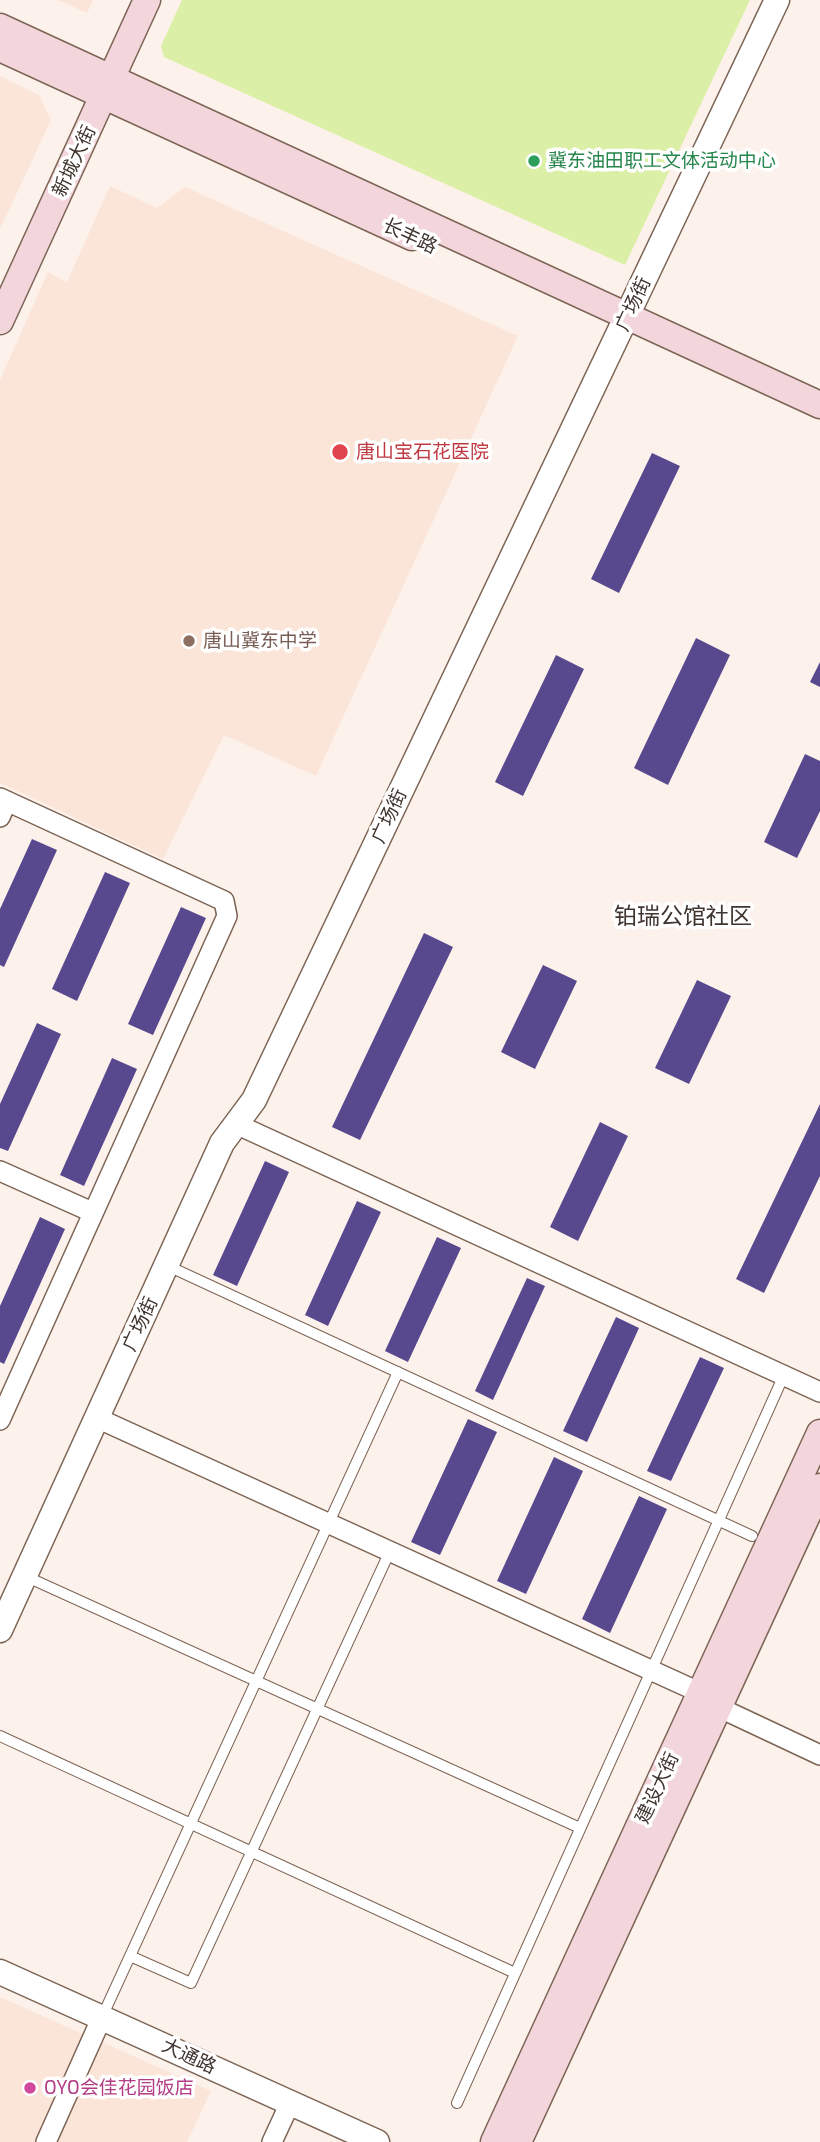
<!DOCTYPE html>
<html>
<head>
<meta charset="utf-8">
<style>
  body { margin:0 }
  canvas { display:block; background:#fdf1eb }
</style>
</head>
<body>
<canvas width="820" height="2142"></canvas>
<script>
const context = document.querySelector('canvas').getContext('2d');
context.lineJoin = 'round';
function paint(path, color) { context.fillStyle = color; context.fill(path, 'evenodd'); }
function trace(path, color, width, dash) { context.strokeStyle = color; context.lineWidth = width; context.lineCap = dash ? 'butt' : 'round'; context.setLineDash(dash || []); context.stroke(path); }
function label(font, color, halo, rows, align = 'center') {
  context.font = font + ' "Exo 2","Noto Sans SC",sans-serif'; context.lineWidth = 7; context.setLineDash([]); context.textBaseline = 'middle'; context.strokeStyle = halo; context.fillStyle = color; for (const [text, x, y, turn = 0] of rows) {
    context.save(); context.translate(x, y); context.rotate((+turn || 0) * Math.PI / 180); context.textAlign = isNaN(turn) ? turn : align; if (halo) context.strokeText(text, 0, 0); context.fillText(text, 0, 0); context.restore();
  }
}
paint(new Path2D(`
  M 58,0 L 93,0 L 87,13 Z
  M 0,76 L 39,95 L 51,120 L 0,229 Z
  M 110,186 L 157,208 L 185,187 L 518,336 L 316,776 L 224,735 L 163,859 L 0,783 L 0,380 L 48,272 L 67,282 Z
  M 0,1997 L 85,2035 L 37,2142 L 0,2142 Z
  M 100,2041 L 211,2091 L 187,2142 L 54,2142 Z`), '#fbe5d9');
paint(new Path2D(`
  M 182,0 L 750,0 L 625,265 L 164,57 L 161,46 Z`), '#dcefa6');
paint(new Path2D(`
  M 652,453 L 680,466 L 619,593 L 591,579 Z
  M 696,638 L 730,655 L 668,785 L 634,768 Z
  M 556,655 L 584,669 L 523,796 L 495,782 Z
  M 820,662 L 820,687 L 810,682 Z
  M 805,754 L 820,761 L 820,811 L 797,858 L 764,842 Z
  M 32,839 L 57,850 L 4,967 L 0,965 L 0,909 Z
  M 105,872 L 130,883 L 77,1001 L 52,989 Z
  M 181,907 L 206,918 L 153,1035 L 128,1024 Z
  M 424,933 L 453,947 L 360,1140 L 332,1127 Z
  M 543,965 L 577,981 L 535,1069 L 501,1052 Z
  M 697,980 L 731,996 L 689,1084 L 655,1068 Z
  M 37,1023 L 61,1034 L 8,1151 L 0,1148 L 0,1104 Z
  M 112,1058 L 137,1069 L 84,1186 L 60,1175 Z
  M 820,1104 L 820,1176 L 764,1293 L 736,1279 Z
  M 600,1122 L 628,1136 L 578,1241 L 550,1227 Z
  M 265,1161 L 289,1172 L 237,1286 L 213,1275 Z
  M 357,1201 L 381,1212 L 328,1326 L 305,1315 Z
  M 40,1217 L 65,1229 L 4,1364 L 0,1362 L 0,1306 Z
  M 437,1237 L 461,1248 L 408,1362 L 385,1351 Z
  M 527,1278 L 545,1286 L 493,1400 L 475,1391 Z
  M 616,1317 L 639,1328 L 587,1442 L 563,1431 Z
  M 700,1357 L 724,1368 L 671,1481 L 647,1471 Z
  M 468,1419 L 497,1432 L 440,1555 L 411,1542 Z
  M 554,1457 L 583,1471 L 526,1594 L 497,1581 Z
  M 639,1496 L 667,1509 L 610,1633 L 582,1619 Z`), '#58498f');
const service = new Path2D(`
  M 168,1266 L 752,1536
  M 25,1576 L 580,1828
  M 0,1736 L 515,1973
  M 130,1956 L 191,1983 L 390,1551
  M 102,2017 L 398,1372
  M 457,2103 L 784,1375`);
const minor = new Path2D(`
  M 0,798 L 224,901 L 227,916 L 0,1420
  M 0,817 L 7,801
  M 236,1124 L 820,1392
  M 0,1171 L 92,1212
  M 97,1418 L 701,1693
  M 720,1708 L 820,1755
  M 46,2142 L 102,2017
  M 272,2142 L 290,2103`);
const tertiary = new Path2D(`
  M 0,1630 L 222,1143 L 254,1100 L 777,0
  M 0,1972 L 377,2142`);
const secondary = new Path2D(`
  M 0,27 L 820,405
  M 0,48 L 412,237
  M 0,321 L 147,0
  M 494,2142 L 820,1433
  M 518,2142 L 820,1487`);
trace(service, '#7c6455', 12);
trace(minor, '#7c6455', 22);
trace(tertiary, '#7c6455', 27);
trace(secondary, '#7c6455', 29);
trace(service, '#fff', 10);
trace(minor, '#fff', 19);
trace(tertiary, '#fff', 24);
trace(secondary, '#f2d6db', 26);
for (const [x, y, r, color] of [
  [534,161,7,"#2e9e5b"],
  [340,452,9,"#e0444e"],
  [189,641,7,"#8d6e63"],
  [30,2088,7,"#d1479c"]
]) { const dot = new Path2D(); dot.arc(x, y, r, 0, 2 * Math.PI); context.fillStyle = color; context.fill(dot); trace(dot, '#fff', 2.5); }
label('19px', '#3f342e', '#fff', [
  ["新城大街",74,161,-65],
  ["长丰路",410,236,25],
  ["广场街",633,304,-65],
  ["广场街",389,816,-65],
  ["广场街",140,1324,-65],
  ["建设大街",657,1788,-65],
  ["大通路",189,2056,25]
]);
label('19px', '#27864d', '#fff', [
  ["冀东油田职工文体活动中心",548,161]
], 'left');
label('19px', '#be3a42', '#fff', [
  ["唐山宝石花医院",356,452]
], 'left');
label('19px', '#785e54', '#fff', [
  ["唐山冀东中学",203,641]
], 'left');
label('19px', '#b23c85', '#fff', [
  ["OYO会佳花园饭店",44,2088]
], 'left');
label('23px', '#3f342e', '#fff', [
  ["铂瑞公馆社区",683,916]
]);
</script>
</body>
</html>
